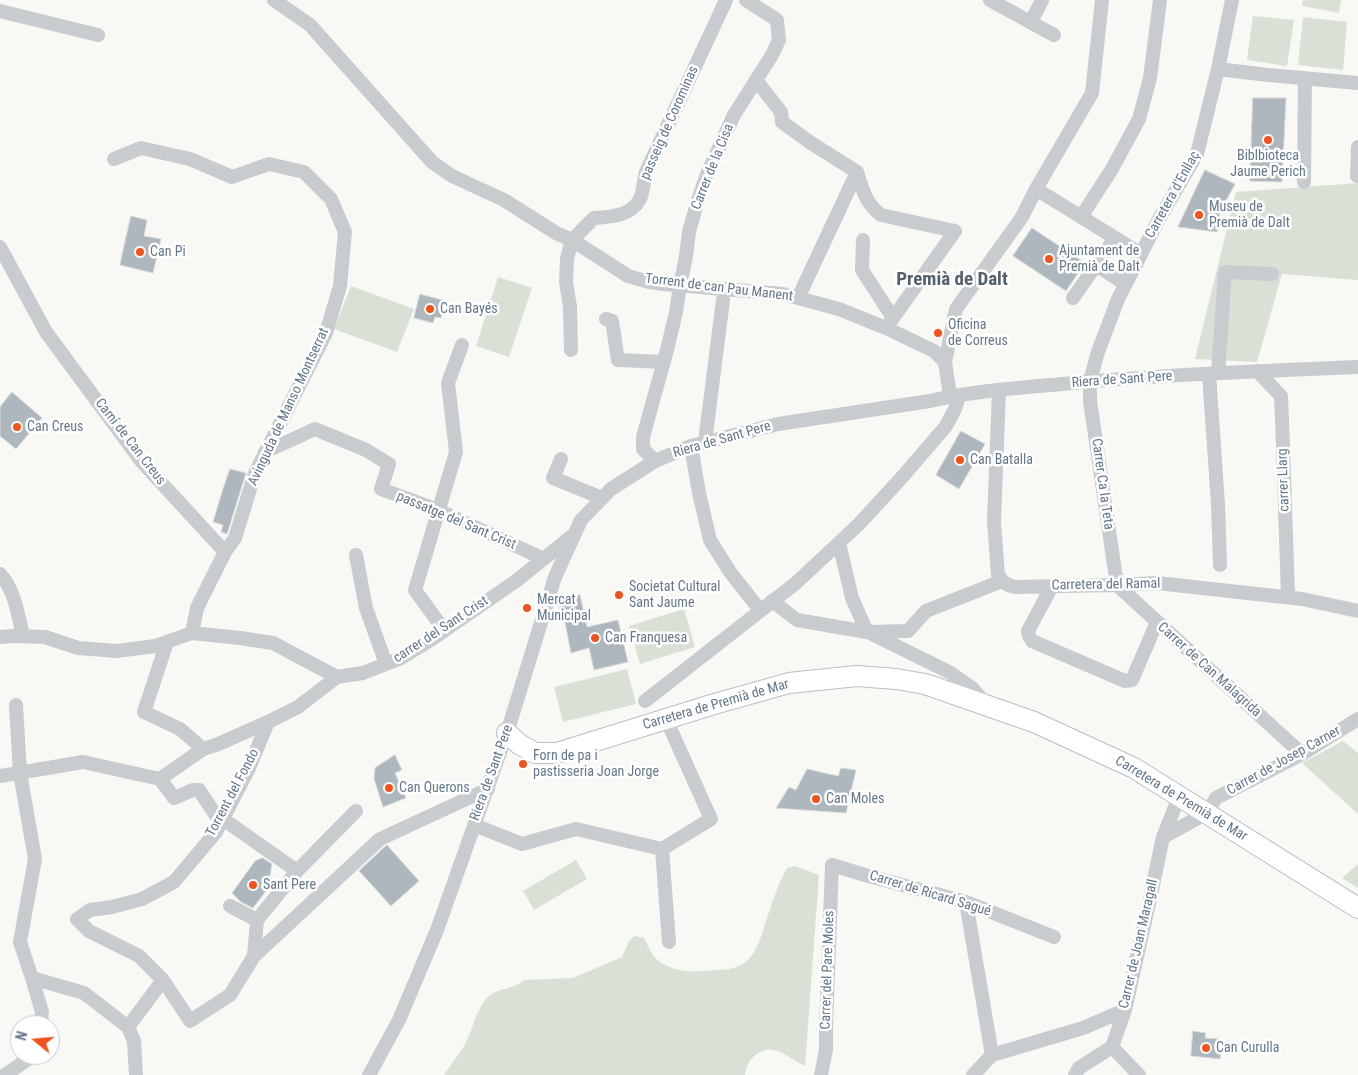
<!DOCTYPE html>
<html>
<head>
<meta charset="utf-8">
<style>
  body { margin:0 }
  #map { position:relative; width:1358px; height:1075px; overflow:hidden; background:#f8f8f5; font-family:"Roboto Condensed",sans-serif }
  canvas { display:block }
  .north { position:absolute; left:10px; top:1015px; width:50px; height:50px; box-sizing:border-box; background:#fff; border:1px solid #c1c9d0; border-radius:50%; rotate:287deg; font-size:14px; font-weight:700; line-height:20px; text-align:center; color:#657889 }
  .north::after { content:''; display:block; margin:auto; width:18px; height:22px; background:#f2521c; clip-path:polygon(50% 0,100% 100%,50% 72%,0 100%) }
</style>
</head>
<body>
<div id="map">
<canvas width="1358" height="1075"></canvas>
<div class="north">N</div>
</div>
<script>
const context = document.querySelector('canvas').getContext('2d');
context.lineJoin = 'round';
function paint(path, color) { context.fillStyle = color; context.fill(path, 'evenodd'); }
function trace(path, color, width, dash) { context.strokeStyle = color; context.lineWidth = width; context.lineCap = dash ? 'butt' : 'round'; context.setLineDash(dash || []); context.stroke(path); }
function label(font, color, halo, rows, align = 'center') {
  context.font = font + ' "Roboto Condensed",sans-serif'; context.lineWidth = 5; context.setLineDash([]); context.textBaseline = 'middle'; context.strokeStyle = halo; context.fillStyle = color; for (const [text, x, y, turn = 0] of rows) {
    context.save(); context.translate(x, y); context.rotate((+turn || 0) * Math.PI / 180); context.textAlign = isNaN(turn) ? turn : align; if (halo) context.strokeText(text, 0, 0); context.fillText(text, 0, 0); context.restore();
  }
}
paint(new Path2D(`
  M 1303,0 L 1341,0 L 1339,13 L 1302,6 Z
  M 1253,16 L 1294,20 L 1287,66 L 1247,60 Z
  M 1303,17 L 1347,22 L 1343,70 L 1298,65 Z
  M 1358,183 L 1358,280 L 1282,274 L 1257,362 L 1195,359 L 1236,192 Z
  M 498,277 L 532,288 L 509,357 L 476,346 Z
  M 351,286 L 414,309 L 397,352 L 334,329 Z
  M 684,609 L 695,647 L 640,664 L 629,626 Z
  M 627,669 L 636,704 L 563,722 L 554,687 Z
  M 1343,741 L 1358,753 L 1358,814 L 1302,763 Z
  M 576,860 L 587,879 L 534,910 L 523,891 Z
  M 1358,864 L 1358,888 L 1342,878 Z
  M 795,866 L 819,875 L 805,1066 C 789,1059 774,1042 757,1054 C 749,1059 746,1067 745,1075 L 444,1075 C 451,1064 460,1054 466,1042 C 473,1029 477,1007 489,996 C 500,987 512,990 524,980 L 573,978 L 622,957 L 629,941 L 635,936 L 644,938 C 647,943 649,950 653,955 C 661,968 687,973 701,971 C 713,970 728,971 739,966 C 758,957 761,935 767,918 C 773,901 778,884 787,868 Z`), '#d9e1d6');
const building = new Path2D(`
  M 1253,98 L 1286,98 L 1282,182 L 1250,181 Z
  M 1205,170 L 1235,184 L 1220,212 L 1217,232 L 1178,227 Z
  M 131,216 L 147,220 L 144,236 L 161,239 L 153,273 L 120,265 Z
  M 1032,228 L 1085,263 L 1066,291 L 1013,256 Z
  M 420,294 L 446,301 L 441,318 L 435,317 L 433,323 L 414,318 Z
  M 12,392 L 42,418 L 16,449 L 0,436 L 0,407 Z
  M 961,431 L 985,444 L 959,489 L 936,475 Z
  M 230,469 L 246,473 L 227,534 L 221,532 L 223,525 L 213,522 L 223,489 Z
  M 564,595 L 580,595 L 587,627 L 618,620 L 628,662 L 594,670 L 589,648 L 571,653 L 564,617 L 558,615 Z
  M 395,755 L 402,770 L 395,773 L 406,798 L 383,807 L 374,779 L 375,768 Z
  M 841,768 L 856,770 L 846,813 L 776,808 L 789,787 L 796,790 L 807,769 L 838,776 Z
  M 387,845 L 419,881 L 391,906 L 359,871 Z
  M 263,858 L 272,864 L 269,881 L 272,883 L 253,908 L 241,902 L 232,893 L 255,861 Z
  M 1193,1031 L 1206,1033 L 1205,1038 L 1222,1039 L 1220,1059 L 1191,1056 Z`);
paint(building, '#aeb7bd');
trace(building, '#dadad8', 1);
const secondary = new Path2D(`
  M 507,733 L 519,744 L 535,753 L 557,753 L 711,705 L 789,683 L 857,676 L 896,679 L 925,684 L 1034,722 L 1134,768 L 1358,908`);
trace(secondary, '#babfc4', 22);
trace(new Path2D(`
  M 274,0 L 310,25 L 432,162 L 452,176 L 504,200 L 556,233 L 572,240 L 628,276 L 649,282 L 664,284 L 783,294 L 839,309 L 886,328 L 934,351 L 945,362 L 950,396
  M 990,0 L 1054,35
  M 0,11 L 98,35
  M 1031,22 L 1042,0
  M 1218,69 L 1268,75 L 1358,83
  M 756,80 L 781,112 L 782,122 L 811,143 L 857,172 C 863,190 865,203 881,215 L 955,231 L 886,328
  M 114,159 L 141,148 L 190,159 L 232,177 L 269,164 L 304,172 L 331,199 L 345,232 L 340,286 L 326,333 L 255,473 L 235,538 L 225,552
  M 1357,176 L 1358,147
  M 1304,182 L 1305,78
  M 1036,189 L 1141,254
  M 1081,217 L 1112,169 L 1139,119 L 1150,78 L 1160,0
  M 863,240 L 862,270 L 893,318
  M 0,247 L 46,332 L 142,462 L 225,552 L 197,608 L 192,633
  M 1096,265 L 1125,284
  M 798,298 L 857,172
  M 1073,298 L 1115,238
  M 606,319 L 612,321 L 618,360 L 664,362
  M 571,350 L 570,307 L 566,282 L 567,259 L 572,240 L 594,218 C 611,217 631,216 640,199 C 643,193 644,179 646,172 L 726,0
  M 945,362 L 956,309 L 1022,217 L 1036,189 L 1092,93 L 1102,0
  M 1257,371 L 1281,396 L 1283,445 L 1288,597
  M 1218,373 L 1225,272 L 1272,274
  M 1209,374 L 1218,504 L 1220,565
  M 999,390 L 994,522 L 998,575 C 1003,582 1006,585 1015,587 L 1117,585 L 1157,583 L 1302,599 L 1358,611
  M 705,442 L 723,300
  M 691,446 L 699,493 L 710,540 L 730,572 L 760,610
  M 265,452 L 315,429 L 366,450 L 389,464 L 381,489 L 438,510 L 544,559
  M 561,459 L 553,478 L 602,498
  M 655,461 L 643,449 L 643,437 L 667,350 L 676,312 L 680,286 L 686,256 L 689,232 L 697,203 L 707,174 L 734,115 L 772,55 L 779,40 L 777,20 L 746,0
  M 839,543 L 852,598 L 867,632
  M 356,555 L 366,608 L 386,664
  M 0,574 C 15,590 18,615 23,636
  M 1117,585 L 1090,401 L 1090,381 L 1098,352 L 1118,299 L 1159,219 L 1197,154 L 1218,69 L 1232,0
  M 1117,585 L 1302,754
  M 1052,586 L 1028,631 L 1029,636 L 1032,641 L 1125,681 L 1132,680 L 1157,622
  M 772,601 L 797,620 L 867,632 L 908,631 L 926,611 L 1002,581
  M 444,630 L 415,590 L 456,452 L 448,383 L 462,345
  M 870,633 L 949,672 L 972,688 L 987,705
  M 0,637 L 14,636 L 45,637 L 78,648 L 117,651 L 155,646 L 192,633 L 240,638 L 273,643 L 337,677
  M 167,642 L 144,712 L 180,729 L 203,749
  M 645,701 L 796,583 L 859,524 L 904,475 L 946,426 L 955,409 L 959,396
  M 16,705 L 20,773 L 35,859 L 20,942 L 32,978 L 84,993 L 128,1027 L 134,1041 L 136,1075
  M 0,776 L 83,762 L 160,779 L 203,749 L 216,745 L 268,722 L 298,707 L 337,677 L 363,673 L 401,658 L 432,639 L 516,581 L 572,536
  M 160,779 L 174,798 L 193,790 L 199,790 L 221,823
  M 223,819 L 297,871
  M 474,825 L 522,844 L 576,829 L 662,849
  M 1163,837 L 1207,813 L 1216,798 L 1302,754 L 1358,719
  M 662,849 L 711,819 L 666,719
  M 662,849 L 669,942
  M 966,902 L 992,1055
  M 230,906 L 257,920
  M 254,956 L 257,920 L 297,871 L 356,811
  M 32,978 L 42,1012 L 41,1025
  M 163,980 L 190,1021 L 230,995 L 254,956 L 380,839 L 488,789
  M 128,1027 L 163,980 L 139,956 L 89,931 L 77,919 L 90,910 L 112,907 L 142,899 L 174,882 L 216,832 L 249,768 L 268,722
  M 1112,1047 L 1139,1075
  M 5,1075 L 34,1055
  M 369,1075 L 399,1020 L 437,930 L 507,733 L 555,577 L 581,520 L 611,489 L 655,461 L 691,446 L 778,424 L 930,401 C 973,391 1018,388 1062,384 C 1160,375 1259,371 1358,367
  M 821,1075 L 826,1050 L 826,1029 L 832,865 L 865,875 L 966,902 L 1054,937
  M 973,1075 L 992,1055 L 1083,1028 L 1125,1010
  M 1075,1075 L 1079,1068 L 1112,1047 L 1125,1010 L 1150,899 L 1163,837 L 1179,797`), '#c8cccf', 14);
trace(secondary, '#fff', 20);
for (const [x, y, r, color] of [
  [1268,140,5,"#f2521c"],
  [1199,215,5,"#f2521c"],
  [140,252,5,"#f2521c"],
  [1049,259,5,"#f2521c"],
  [430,309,5,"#f2521c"],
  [938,333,5,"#f2521c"],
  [17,427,5,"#f2521c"],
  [960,460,5,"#f2521c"],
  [619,595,5,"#f2521c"],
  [527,608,5,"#f2521c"],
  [595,638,5,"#f2521c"],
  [523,764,5,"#f2521c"],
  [389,788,5,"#f2521c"],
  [816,799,5,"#f2521c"],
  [253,885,5,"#f2521c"],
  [1206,1048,5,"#f2521c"]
]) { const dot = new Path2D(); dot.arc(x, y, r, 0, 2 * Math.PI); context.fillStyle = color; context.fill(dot); trace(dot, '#fff', 2); }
label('14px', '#657889', '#fff', [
  ["passeig de Corominas",670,123,-66],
  ["Carrer de la Cisa",713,167,-68],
  ["Carretera d'Enllaç",1173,195,-61],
  ["Torrent de can Pau Manent",719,288,7],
  ["Riera de Sant Pere",1122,380,-4],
  ["Avinguda de Manso Montserrat",289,407,-65],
  ["Riera de Sant Pere",722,440,-16],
  ["Camí de Can Creus",130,442,52],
  ["carrer Llarg",1284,480,-92],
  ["Carrer Ca la Teta",1102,484,82],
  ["passatge del Sant Crist",456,521,23],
  ["Carretera del Ramal",1106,585,-1],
  ["carrer del Sant Crist",441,630,-33],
  ["Carrer de Can Malagrida",1209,670,42],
  ["Carretera de Premià de Mar",716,705,-16],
  ["Carrer de Josep Carner",1284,761,-29],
  ["Riera de Sant Pere",492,773,-70],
  ["Torrent del Fondo",233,793,-62],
  ["Carretera de Premià de Mar",1181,799,31],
  ["Carrer de Ricard Sagué",930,894,17],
  ["Carrer de Joan Maragall",1139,944,-77],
  ["Carrer del Pare Moles",828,970,-88]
]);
label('14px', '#657889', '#fff', [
  ["Biblbioteca",1268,156,"center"],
  ["Jaume Perich",1268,172,"center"],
  ["Museu de",1209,207],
  ["Premià de Dalt",1209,223],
  ["Ajuntament de",1059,251],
  ["Premià de Dalt",1059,267],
  ["Can Pi",150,252],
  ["Can Bayés",440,309],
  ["Oficina",948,325],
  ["de Correus",948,341],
  ["Can Creus",27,427],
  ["Can Batalla",970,460],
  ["Societat Cultural",629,587],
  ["Sant Jaume",629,603],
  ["Mercat",537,600],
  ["Municipal",537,616],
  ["Can Franquesa",605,638],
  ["Forn de pa i",533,756],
  ["pastisseria Joan Jorge",533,772],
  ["Can Querons",399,788],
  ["Can Moles",826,799],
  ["Sant Pere",263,885],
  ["Can Curulla",1216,1048]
], 'left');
label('bold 19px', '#53616d', '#fff', [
  ["Premià de Dalt",952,280]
]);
</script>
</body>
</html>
